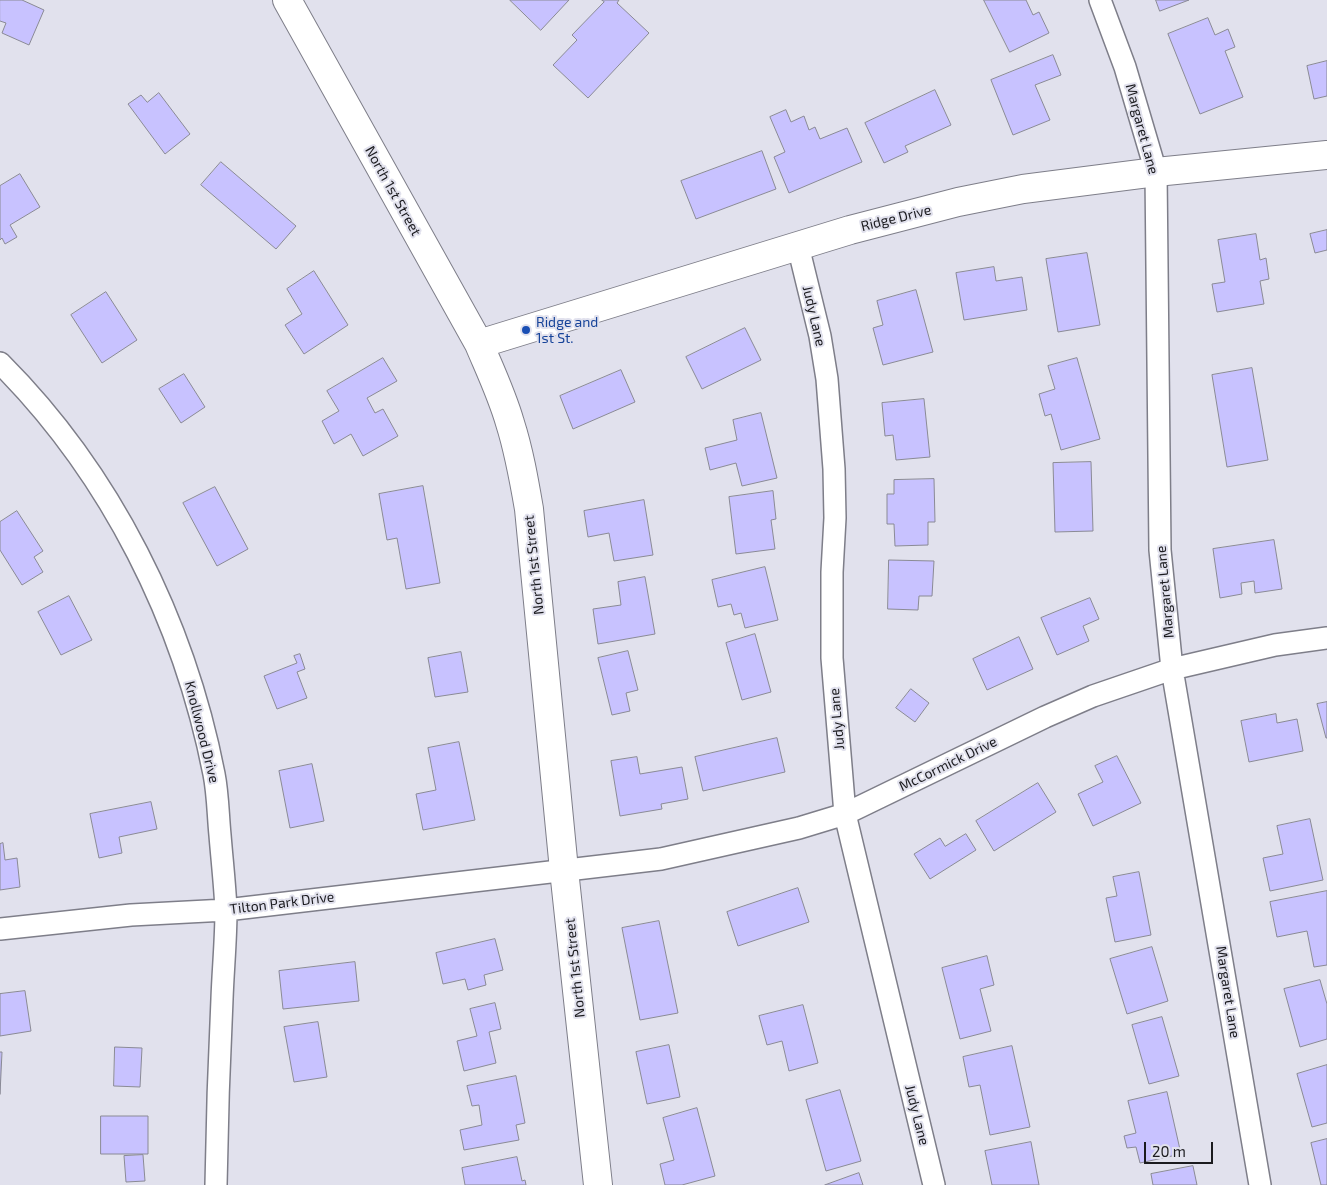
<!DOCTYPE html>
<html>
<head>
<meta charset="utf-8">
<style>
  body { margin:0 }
  #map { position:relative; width:1327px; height:1185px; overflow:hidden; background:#e1e1ed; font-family:"Exo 2",sans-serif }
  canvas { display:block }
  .scale { position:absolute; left:1144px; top:1142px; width:69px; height:22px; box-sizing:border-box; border:2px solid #1b1b1f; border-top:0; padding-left:6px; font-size:15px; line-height:18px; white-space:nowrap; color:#1b1b1f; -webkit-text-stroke:4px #e1e1ed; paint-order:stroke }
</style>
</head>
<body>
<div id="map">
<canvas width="1327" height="1185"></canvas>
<div class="scale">20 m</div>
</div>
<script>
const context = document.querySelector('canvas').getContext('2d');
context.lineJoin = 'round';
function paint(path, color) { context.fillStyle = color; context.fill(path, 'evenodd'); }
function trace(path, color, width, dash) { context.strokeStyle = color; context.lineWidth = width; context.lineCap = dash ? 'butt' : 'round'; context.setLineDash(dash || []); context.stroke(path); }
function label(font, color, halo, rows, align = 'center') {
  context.font = font + ' "Exo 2",sans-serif'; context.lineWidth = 4; context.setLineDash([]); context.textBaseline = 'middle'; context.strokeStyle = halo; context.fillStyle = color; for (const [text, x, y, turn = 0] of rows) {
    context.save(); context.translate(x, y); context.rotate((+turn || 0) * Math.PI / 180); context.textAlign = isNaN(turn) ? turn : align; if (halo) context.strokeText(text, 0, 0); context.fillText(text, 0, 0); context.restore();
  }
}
const building = new Path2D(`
  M 0,0 L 22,0 L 44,10 L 29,45 L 2,33 L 6,23 L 0,21 Z
  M 510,0 L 569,0 L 541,30 Z
  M 602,0 L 619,0 L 617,3 L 649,33 L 588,98 L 553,65 L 577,40 L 572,35 L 604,2 Z
  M 984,0 L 1026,0 L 1033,15 L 1039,12 L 1049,33 L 1010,52 Z
  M 1156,0 L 1189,0 L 1160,11 Z
  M 1208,18 L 1215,35 L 1228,29 L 1235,47 L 1225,51 L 1243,97 L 1200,114 L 1168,34 Z
  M 1053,55 L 1061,75 L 1035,85 L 1050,120 L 1013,135 L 991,80 Z
  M 1327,61 L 1327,96 L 1314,99 L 1307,66 Z
  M 935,90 L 951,125 L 905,146 L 908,152 L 884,163 L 865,123 Z
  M 159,93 L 190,134 L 165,154 L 128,104 L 141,95 L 147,102 Z
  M 786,110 L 791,122 L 804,116 L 809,130 L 815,127 L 820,139 L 847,128 L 862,162 L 789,193 L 774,157 L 785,152 L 770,117 Z
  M 762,151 L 776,189 L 696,219 L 681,181 Z
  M 221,162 L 296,226 L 276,249 L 201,185 Z
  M 20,174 L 40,207 L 10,225 L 17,237 L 5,244 L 2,238 L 0,240 L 0,186 Z
  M 1327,230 L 1327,250 L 1315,253 L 1310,234 Z
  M 1256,234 L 1260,260 L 1266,258 L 1269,279 L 1260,281 L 1264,304 L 1217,312 L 1212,284 L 1225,282 L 1218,240 Z
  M 1087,253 L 1100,325 L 1058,332 L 1046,259 Z
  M 994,267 L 996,281 L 1022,277 L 1027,310 L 964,320 L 956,273 Z
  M 314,271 L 348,325 L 304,354 L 285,325 L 302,314 L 287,289 Z
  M 916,290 L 933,352 L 883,365 L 873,328 L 883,325 L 877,301 Z
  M 106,292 L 137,340 L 102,363 L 71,315 Z
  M 745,328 L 761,360 L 702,389 L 686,357 Z
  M 383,358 L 397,381 L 367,398 L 375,413 L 383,409 L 398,436 L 363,456 L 351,434 L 334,444 L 322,421 L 339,411 L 327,391 Z
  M 1077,358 L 1100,439 L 1061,450 L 1051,414 L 1045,416 L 1039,394 L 1055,389 L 1048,366 Z
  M 1252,368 L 1268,460 L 1227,467 L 1212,375 Z
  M 621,370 L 635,402 L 573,429 L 560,396 Z
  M 184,374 L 205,407 L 181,423 L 159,389 Z
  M 924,399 L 930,457 L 896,460 L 893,435 L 885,436 L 882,403 Z
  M 761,413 L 777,478 L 742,486 L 736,463 L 710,470 L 705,448 L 737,440 L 733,420 Z
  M 1091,462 L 1093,531 L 1055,532 L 1053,463 Z
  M 934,479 L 935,522 L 928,522 L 928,545 L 895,546 L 894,524 L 887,524 L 887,494 L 894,494 L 894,480 Z
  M 423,486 L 440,583 L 406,589 L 397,538 L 387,540 L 379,494 Z
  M 215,487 L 248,549 L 217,566 L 183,503 Z
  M 773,491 L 776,519 L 771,520 L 775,549 L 736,554 L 729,497 Z
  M 644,500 L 653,555 L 614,561 L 609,533 L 588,537 L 584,511 Z
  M 17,511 L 43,551 L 34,557 L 43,572 L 22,585 L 0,550 L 0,522 Z
  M 1274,540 L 1282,589 L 1255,593 L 1254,581 L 1241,583 L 1242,594 L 1220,598 L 1213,549 Z
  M 889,560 L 934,561 L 932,596 L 919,596 L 918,610 L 888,609 Z
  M 765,567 L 778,620 L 745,628 L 741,613 L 734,615 L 731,604 L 718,607 L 712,580 Z
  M 645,577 L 655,634 L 598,644 L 593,609 L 621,605 L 618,582 Z
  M 69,596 L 92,640 L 61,655 L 38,612 Z
  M 1090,598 L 1099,619 L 1083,626 L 1089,641 L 1057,655 L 1041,618 Z
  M 755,634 L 771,692 L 742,700 L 726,643 Z
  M 1019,637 L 1033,669 L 987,690 L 973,659 Z
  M 628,651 L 638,690 L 626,693 L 630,711 L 612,715 L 598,658 Z
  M 461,652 L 468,692 L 435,697 L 428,658 Z
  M 300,654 L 305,669 L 297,672 L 307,698 L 277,709 L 264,676 L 297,663 L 294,656 Z
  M 911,689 L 929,703 L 915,722 L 896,708 Z
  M 1327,702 L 1327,738 L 1326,738 L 1317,704 Z
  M 1276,714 L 1277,723 L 1297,719 L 1303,751 L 1249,762 L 1241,721 Z
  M 777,738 L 785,772 L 703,791 L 695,757 Z
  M 459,742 L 475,820 L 423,830 L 416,794 L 436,790 L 428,748 Z
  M 1117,756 L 1141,803 L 1093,826 L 1078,794 L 1103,782 L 1095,766 Z
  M 637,757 L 640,774 L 682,767 L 688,799 L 661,804 L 662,809 L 620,816 L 611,761 Z
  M 312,764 L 324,821 L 290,828 L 279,771 Z
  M 1038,783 L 1056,812 L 994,851 L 976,821 Z
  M 151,802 L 157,829 L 119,837 L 122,853 L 99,858 L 90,814 Z
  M 1310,819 L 1323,880 L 1270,891 L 1263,858 L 1283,854 L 1277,826 Z
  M 966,834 L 976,850 L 930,879 L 914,854 L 940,838 L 945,846 Z
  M 3,843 L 5,860 L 17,858 L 20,887 L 0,890 L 0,844 Z
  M 1139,872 L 1151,935 L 1115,942 L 1106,898 L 1117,896 L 1113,877 Z
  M 798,888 L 809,922 L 738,946 L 727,912 Z
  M 1327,891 L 1327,965 L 1314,967 L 1307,931 L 1277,937 L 1270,902 Z
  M 659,921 L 678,1013 L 640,1020 L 622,928 Z
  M 495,939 L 503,970 L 484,975 L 486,985 L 468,990 L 465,979 L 443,984 L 436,953 Z
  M 1152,947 L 1168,1001 L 1127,1014 L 1110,959 Z
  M 987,956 L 994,985 L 980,989 L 991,1031 L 960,1039 L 942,968 Z
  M 355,962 L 359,1001 L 283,1009 L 279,971 Z
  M 1320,980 L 1327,1004 L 1327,1039 L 1300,1047 L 1284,989 Z
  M 25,991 L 31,1031 L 0,1036 L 0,994 Z
  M 495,1003 L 501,1029 L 489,1032 L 496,1063 L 464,1071 L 457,1041 L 477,1036 L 470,1009 Z
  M 803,1005 L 818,1063 L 789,1071 L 782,1041 L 767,1045 L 759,1016 Z
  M 1162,1017 L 1179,1076 L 1149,1084 L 1132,1025 Z
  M 318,1022 L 327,1077 L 294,1082 L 284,1027 Z
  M 669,1045 L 680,1097 L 647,1104 L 636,1052 Z
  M 1012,1046 L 1030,1127 L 990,1135 L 980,1085 L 969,1087 L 963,1057 Z
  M 115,1047 L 142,1048 L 140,1087 L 114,1086 Z
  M 0,1052 L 2,1052 L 0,1094 Z
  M 1327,1065 L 1327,1123 L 1312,1127 L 1297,1074 Z
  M 516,1076 L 525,1123 L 516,1125 L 519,1140 L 464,1150 L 460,1130 L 482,1125 L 479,1105 L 472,1106 L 467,1086 Z
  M 840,1090 L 861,1161 L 826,1171 L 806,1100 Z
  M 1167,1092 L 1181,1154 L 1140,1163 L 1136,1147 L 1127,1148 L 1124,1136 L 1136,1133 L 1128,1101 Z
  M 697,1108 L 715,1176 L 682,1185 L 665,1185 L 660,1164 L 674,1160 L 663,1118 Z
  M 101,1116 L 148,1116 L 148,1154 L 101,1154 Z
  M 1327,1139 L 1327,1185 L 1321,1185 L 1311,1143 Z
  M 1031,1142 L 1039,1185 L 992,1185 L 985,1151 Z
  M 143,1155 L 145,1181 L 126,1182 L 124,1156 Z
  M 517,1157 L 522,1181 L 525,1180 L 526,1185 L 465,1185 L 462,1168 Z
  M 1193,1166 L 1197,1185 L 1153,1185 L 1151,1174 Z
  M 859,1173 L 863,1185 L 825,1185 Z`);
paint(building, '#c8c2ff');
trace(building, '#8a8a95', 1);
const street = new Path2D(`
  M 1100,0 L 1125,67 L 1156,172 L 1160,550 L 1172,669 L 1260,1185
  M 798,246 L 820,336 L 827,379 L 834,469 L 835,518 L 832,572 L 832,658 L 845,814 L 934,1185
  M 0,363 C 111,474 184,621 214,774 C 218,794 218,815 220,835 C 222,860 225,886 226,910 C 226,940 223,970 222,999 C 219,1061 217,1123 216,1185
  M 0,929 L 131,915 L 226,910 L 661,859 L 799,828 L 845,814 L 1045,717 L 1093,696 L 1172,669 L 1275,645 L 1327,638`);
const secondary = new Path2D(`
  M 287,0 L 479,344 C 490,370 502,395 510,423 C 519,451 524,480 529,509 L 564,870 L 598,1185
  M 479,344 L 850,230 L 958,202 L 1023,189 L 1156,172 L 1327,155`);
trace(street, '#7e7e89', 24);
trace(secondary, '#7e7e89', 30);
trace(street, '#fff', 21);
trace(secondary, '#fff', 28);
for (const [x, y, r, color] of [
  [526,330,5,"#1a4fb4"]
]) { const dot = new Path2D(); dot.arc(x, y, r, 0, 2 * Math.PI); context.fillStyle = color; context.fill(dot); trace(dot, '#e1e1ed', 2); }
label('14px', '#1b1b1f', '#e1e1ed', [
  ["Margaret Lane",1142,129,75],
  ["North 1st Street",393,191,61],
  ["Ridge Drive",896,218,-14],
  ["Judy Lane",814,316,77],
  ["North 1st Street",534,565,-96],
  ["Margaret Lane",1165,592,-95],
  ["Judy Lane",837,719,-95],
  ["Knollwood Drive",202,732,76],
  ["McCormick Drive",948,764,-26],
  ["Tilton Park Drive",282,903,-7],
  ["North 1st Street",575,968,-96],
  ["Margaret Lane",1228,992,81],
  ["Judy Lane",917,1115,76]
]);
label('14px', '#164399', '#e1e1ed', [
  ["Ridge and",536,322],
  ["1st St.",536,338]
], 'left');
</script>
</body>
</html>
